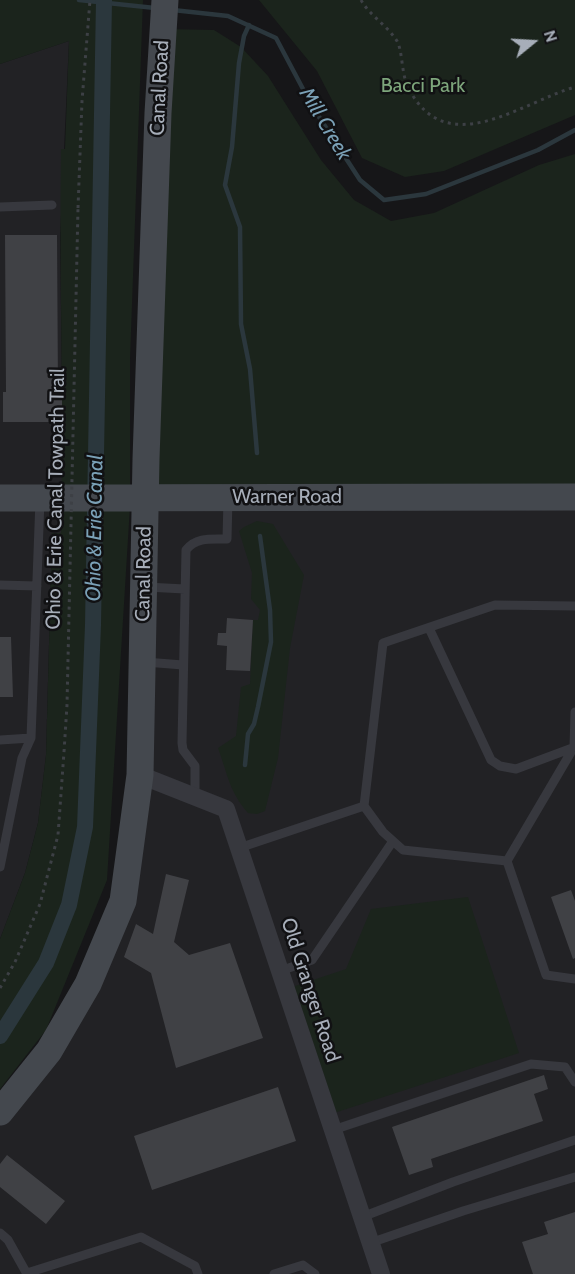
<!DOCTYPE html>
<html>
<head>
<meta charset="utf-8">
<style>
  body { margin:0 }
  #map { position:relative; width:575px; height:1274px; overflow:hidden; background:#161618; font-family:Cabin,sans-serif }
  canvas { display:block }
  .north { position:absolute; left:503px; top:12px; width:60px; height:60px; -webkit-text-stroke:4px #111113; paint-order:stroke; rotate:72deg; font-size:16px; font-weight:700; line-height:24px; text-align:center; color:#a7aeb9 }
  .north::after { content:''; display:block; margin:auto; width:21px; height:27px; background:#a7aeb9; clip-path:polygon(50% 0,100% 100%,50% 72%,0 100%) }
</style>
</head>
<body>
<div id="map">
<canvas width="575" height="1274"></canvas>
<div class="north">N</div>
</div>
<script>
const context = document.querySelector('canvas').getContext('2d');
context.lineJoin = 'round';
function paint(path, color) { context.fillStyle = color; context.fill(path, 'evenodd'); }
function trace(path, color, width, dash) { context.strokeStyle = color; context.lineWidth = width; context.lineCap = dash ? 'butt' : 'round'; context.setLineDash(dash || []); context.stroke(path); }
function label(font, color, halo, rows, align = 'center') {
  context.font = font + ' Cabin,sans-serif'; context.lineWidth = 5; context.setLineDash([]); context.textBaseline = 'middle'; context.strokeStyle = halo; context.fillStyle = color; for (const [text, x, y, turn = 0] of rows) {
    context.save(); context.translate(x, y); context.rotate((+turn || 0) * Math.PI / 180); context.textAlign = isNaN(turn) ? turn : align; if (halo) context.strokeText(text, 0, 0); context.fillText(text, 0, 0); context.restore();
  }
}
paint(new Path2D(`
  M 69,41 L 60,237 L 63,459 L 61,533 L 52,534 L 46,755 L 38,823 L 25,873 L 0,939 L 0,64 Z
  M 145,496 L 575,497 L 575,1274 L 0,1274 L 0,1112 L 123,901 Z`), '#222225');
paint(new Path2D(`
  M 0,0 L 143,0 L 130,359 L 130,506 L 107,880 L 46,1030 L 0,1089 L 0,939 L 25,873 L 38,823 L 46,755 L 52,533 L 61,533 C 64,405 59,277 61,149 L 65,149 L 69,41 L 0,64 Z
  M 259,0 L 575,0 L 575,115 L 444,171 L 405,177 L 362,158 L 317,71 Z
  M 163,29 L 214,30 L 241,47 L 268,76 L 321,160 L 354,200 L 391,221 L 434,213 L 539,165 L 575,154 L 575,497 L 145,496 Z
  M 257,521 L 273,524 L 304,575 L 290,648 L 278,758 L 265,811 L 257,814 L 248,813 C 229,791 228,775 218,748 L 236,736 L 241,687 L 250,684 L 253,620 L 258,620 L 260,610 L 251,599 L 252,573 L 239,531 L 244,527 Z
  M 468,897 L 519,1053 L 328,1115 L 286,989 L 346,969 L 371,909 Z`), '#1b241c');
trace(new Path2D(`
  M 79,0 L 155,8
  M 173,10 L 228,16 L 276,38 L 312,106 L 360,180 L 384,200 L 426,194 L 538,150 L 575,130
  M 249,25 L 244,36 L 239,63 L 232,147 L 225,185 L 240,227 L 241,324 L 250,369 L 257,453
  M 245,765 L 248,734 L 254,724 L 258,707 L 271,642 L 270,610 L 260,536`), '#2b373d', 4.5);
trace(new Path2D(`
  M 0,1036 L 46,963 L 69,905 L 85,827 L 93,625 L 104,0`), '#2b373d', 16);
paint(new Path2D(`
  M 5,235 L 57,235 L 58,391 L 62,391 L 62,422 L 3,422 L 3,392 L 6,392 Z
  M 227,618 L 253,620 L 250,671 L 226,670 L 227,646 L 217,645 L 218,633 L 226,633 Z
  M 0,637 L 11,637 L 13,697 L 0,697 Z
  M 166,874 L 189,880 L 174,942 L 189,955 L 230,943 L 263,1038 L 176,1068 L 151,973 L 124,957 L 136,924 L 153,934 Z
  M 571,890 L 575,901 L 575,958 L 573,959 L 551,897 Z
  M 544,1075 L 548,1089 L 534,1094 L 543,1121 L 431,1159 L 433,1167 L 409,1175 L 392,1127 Z
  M 278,1087 L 296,1141 L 152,1190 L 134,1136 Z
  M 7,1155 L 65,1201 L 46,1224 L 0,1187 L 0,1164 Z
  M 575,1212 L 575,1274 L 533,1274 L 522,1242 L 548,1234 L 544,1222 Z`), '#404145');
trace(new Path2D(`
  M 361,0 C 370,16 387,25 397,41 C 403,52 401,75 409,89 C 447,162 522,102 575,87
  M 78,208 L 82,101 L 90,0
  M 0,988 L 15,962 L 40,904 L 58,835 L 64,752`), '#3d4045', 3, [3, 4.5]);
trace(new Path2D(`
  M 0,207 L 52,205
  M 0,585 L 37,586
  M 146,587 L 185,589
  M 575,606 L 495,605 L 383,643 L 364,806 L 383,832 L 403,850 L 507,861 L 546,975 L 575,979
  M 429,628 L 491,760 L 500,766 L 516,769 L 575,747
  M 145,662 L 183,665
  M 0,740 L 31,738
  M 195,796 L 195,766 L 183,750 L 182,743 L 186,550 C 196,537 211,539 227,539 L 228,499
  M 239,848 L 364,806
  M 507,861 L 574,747 L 575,712
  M 0,867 L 22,758 L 31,738 L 40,500
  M 280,971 L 312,960 L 393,841
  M 333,1130 L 531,1064 L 565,1067 L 575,1082
  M 362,1217 L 453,1182 L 575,1140
  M 0,1233 L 8,1240 L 27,1274
  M 370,1243 L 463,1211 L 575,1177
  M 27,1273 L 141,1237 L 195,1266 L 198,1274
  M 274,1274 L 303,1265 L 315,1274`), '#37383e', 9);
trace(new Path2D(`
  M 140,775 L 226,809 L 381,1274`), '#37383e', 18);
trace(new Path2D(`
  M 0,498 L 575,497
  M 0,1112 L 49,1051 L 88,984 L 123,901 L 140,775 L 146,459 L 158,113 L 165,0`), '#44484e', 27);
trace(new Path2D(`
  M 64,752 L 67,705 L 78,208`), '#3d4045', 3, [3, 4.5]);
label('20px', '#7ea67c', '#111113', [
  ["Bacci Park",423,86]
]);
label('20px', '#a7aeb9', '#111113', [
  ["Canal Road",160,88,-87],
  ["Warner Road",287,497],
  ["Ohio & Erie Canal Towpath Trail",56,499,-89],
  ["Canal Road",144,574,-89],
  ["Old Granger Road",310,990,72]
]);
label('italic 21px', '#7ba1b7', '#111113', [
  ["Mill Creek",325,124,59],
  ["Ohio & Erie Canal",95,528,-89]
]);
</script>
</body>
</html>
